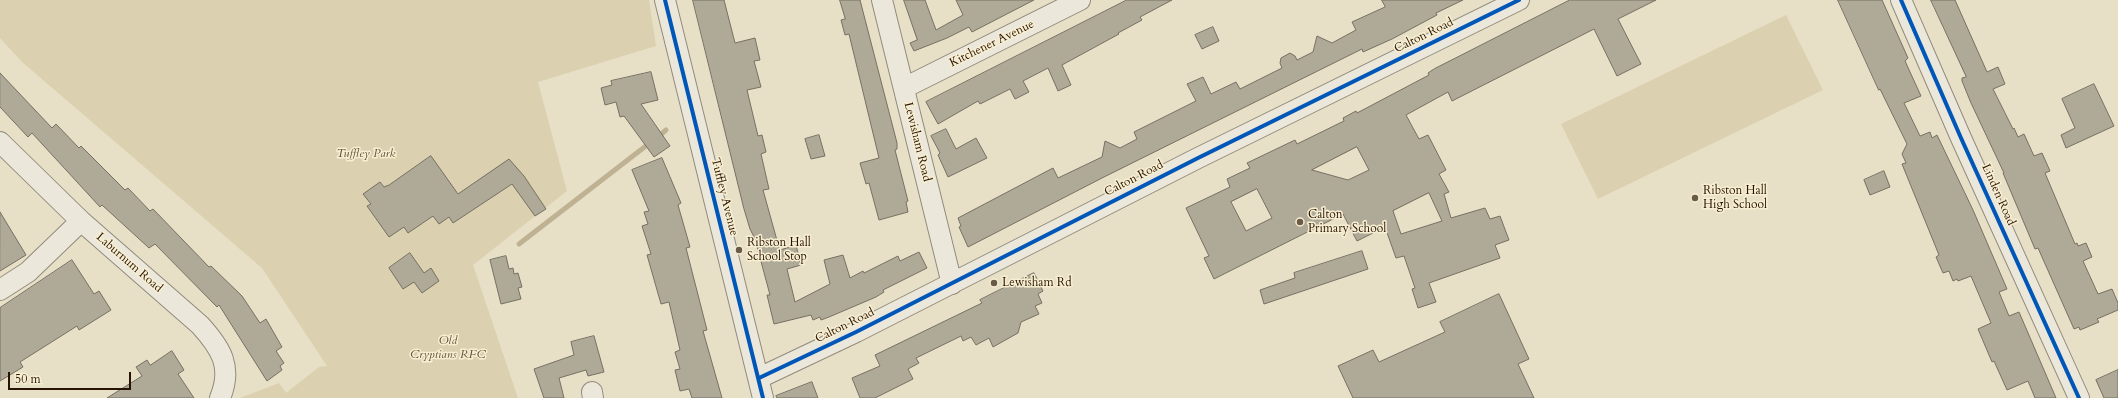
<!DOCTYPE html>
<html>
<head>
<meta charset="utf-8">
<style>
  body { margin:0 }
  #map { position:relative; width:2118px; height:398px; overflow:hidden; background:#e7e0c7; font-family:Cardo,serif }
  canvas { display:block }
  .scale { position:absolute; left:8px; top:372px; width:123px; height:18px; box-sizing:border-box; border:2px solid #271303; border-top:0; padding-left:5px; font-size:12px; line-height:14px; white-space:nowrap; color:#271303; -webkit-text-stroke:3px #f8efd2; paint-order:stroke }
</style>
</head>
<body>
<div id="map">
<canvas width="2118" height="398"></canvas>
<div class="scale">50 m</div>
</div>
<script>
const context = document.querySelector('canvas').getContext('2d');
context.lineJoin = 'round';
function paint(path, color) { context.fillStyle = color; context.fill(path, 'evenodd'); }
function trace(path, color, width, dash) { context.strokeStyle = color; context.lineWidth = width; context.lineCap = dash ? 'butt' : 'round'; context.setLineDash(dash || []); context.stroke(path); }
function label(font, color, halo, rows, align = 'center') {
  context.font = font + ' Cardo,serif'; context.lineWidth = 3; context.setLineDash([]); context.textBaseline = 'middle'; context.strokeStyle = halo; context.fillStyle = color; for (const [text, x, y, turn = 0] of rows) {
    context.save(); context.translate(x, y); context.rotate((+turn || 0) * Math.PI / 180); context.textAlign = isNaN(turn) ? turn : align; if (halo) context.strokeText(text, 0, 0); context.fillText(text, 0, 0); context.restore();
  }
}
paint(new Path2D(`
  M 0,0 L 649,0 L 656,46 L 538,82 L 567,191 L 473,265 L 518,398 L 240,398 L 279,383 L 286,393 L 319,367 L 327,366 L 262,268 L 22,62 L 0,38 Z
  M 1786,15 L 1823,90 L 1598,199 L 1561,124 Z`), '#dbd0af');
trace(new Path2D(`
  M 658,137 L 666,130
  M 519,244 L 651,142`), '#bfb292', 5);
const building = new Path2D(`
  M 693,0 L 724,0 L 735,43 L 755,38 L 760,60 L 754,61 L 761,87 L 747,90 L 758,136 L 762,135 L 766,152 L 761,154 L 769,189 L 763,190 L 778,244 L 780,250 L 796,245 L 801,265 L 787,269 L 795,302 L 830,284 L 824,260 L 843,255 L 850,278 L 863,271 L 864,273 L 898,256 L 900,261 L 919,252 L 927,268 L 883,290 L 884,292 L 876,297 L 829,317 L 821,320 L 820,317 L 813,320 L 811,315 L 774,324 L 767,295 L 770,295 L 755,239 L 750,229 L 744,209 Z
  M 840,0 L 860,0 L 897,143 L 897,149 L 895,150 L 908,201 L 906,202 L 908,212 L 879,220 L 869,183 L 866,184 L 860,163 L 879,158 L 849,34 L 845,35 L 841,20 L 845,19 Z
  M 904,0 L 925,0 L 936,30 L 963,15 L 956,0 L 1034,0 L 972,32 L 969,27 L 947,38 L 914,51 L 910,43 L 917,40 Z
  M 1127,0 L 1172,0 L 1140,17 L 1142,20 L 1118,33 L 1119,34 L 1062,65 L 1071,85 L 1058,91 L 1048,68 L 1023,81 L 1029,92 L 1015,99 L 1010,89 L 980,104 L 978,101 L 938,124 L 926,102 Z
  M 1382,0 L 1463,0 L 1436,13 L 1437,15 L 1392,39 L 1363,52 L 1362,49 L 1104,177 L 968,247 L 959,227 L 961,226 L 958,218 L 1053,168 L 1058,178 L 1102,157 L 1105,141 L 1120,148 L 1137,139 L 1134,132 L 1196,101 L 1187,84 L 1203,77 L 1211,94 L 1236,82 L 1240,89 L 1282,68 L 1280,63 L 1281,58 L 1290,53 L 1295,56 L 1297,60 L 1313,52 L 1317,36 L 1332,43 L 1356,30 L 1352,22 L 1385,7 Z
  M 1570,0 L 1656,0 L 1618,19 L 1641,64 L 1617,76 L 1594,29 L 1452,101 L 1448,92 L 1406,115 L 1419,139 L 1428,135 L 1446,170 L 1439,174 L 1449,192 L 1444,194 L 1451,218 L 1485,208 L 1490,219 L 1500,216 L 1509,240 L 1495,245 L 1500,258 L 1429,283 L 1436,302 L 1418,308 L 1412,289 L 1415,288 L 1404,256 L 1396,258 L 1385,227 L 1357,241 L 1343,214 L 1214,279 L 1204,258 L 1209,256 L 1186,208 L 1230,187 L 1227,179 L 1250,168 L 1247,163 L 1295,140 L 1297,144 L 1344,121 L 1343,118 L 1356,111 L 1357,113 L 1429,75 L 1428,73 L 1434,69 ZM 1357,147 L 1369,170 L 1348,180 L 1312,170 ZM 1257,189 L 1272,218 L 1246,231 L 1231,202 ZM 1429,193 L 1442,221 L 1401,234 L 1393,211 Z
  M 1838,0 L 1882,0 L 1908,58 L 1905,61 L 1921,96 L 1904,103 L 1920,136 L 1930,132 L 1932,138 L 1937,135 L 1973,210 L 2007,289 L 1999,292 L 2009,316 L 2019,312 L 2056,398 L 2035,398 L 2028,381 L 2007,390 L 1994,361 L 1992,362 L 1978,329 L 1991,323 L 1971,276 L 1958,281 L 1957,279 L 1953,281 L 1949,271 L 1943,273 L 1936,257 L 1939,255 L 1902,164 L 1906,163 L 1902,154 L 1907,144 L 1880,89 L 1879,90 Z
  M 1931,0 L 1955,0 L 1987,72 L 1998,67 L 2005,84 L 1993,89 L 2013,129 L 2014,128 L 2018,137 L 2024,134 L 2034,156 L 2042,153 L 2050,171 L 2045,173 L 2075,244 L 2077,243 L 2078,246 L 2086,243 L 2092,257 L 2083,261 L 2098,294 L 2112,289 L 2118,303 L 2118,310 L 2097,319 L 2099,322 L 2080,330 L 2079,327 L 2074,329 L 2038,248 L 2035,249 L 2003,173 L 2004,173 L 1971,103 L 1962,81 L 1962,78 L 1966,77 Z
  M 1213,27 L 1219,41 L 1202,49 L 1195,35 Z
  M 651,72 L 658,100 L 641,104 L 670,146 L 654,157 L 624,116 L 620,117 L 616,102 L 605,105 L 601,88 L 612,85 L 611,81 Z
  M 0,73 L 52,128 L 56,124 L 79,148 L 81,146 L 125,190 L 128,188 L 150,211 L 153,209 L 209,267 L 211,266 L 242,296 L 260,323 L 266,319 L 282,347 L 276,351 L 284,363 L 280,366 L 282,370 L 267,381 L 219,305 L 217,307 L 155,244 L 149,248 L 102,205 L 100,207 L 32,133 L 28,137 L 0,107 Z
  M 2094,84 L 2114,126 L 2066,148 L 2061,135 L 2075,128 L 2062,99 Z
  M 946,129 L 956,149 L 976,138 L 987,158 L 948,177 L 938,155 L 940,153 L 931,136 Z
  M 819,135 L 825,156 L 811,159 L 805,139 Z
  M 431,156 L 458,194 L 509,159 L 524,176 L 546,209 L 535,216 L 512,184 L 453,223 L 449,217 L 439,224 L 433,216 L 408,233 L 404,227 L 389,237 L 367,206 L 371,204 L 363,194 L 380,182 L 384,187 L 389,185 Z
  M 662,158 L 681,203 L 678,205 L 690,247 L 686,248 L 707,330 L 703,331 L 722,398 L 692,398 L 689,389 L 680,391 L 675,370 L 680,369 L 675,352 L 680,350 L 669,302 L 661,304 L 647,255 L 651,254 L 642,226 L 648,224 L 644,212 L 649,211 L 632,170 Z
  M 1884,171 L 1890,187 L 1870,195 L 1864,180 Z
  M 0,212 L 26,255 L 0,271 Z
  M 1362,251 L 1368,269 L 1264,304 L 1260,290 L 1295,278 L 1294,273 Z
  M 410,253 L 424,273 L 431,268 L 439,281 L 422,293 L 414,282 L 403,289 L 389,268 Z
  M 506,256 L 509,269 L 513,268 L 514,274 L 518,273 L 522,287 L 518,288 L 521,299 L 501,304 L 490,260 Z
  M 72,260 L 94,294 L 99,291 L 111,310 L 79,330 L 77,326 L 20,362 L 23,367 L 0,381 L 0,308 Z
  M 1034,273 L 1043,291 L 1038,294 L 1042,303 L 1035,306 L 1039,314 L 1021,322 L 1018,333 L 993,347 L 989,338 L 976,345 L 971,337 L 963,341 L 961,336 L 916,358 L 919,363 L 908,369 L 913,379 L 875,398 L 860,398 L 852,378 L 880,366 L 875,355 L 982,303 L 980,300 Z
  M 1499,294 L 1529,359 L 1518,364 L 1534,398 L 1353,398 L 1338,366 L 1373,350 L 1379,362 L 1445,332 L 1440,322 Z
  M 594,336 L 604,372 L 588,376 L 586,370 L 559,378 L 564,398 L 544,398 L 534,369 L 574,355 L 571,342 Z
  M 172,351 L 184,370 L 178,374 L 194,398 L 107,398 L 142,376 L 136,367 L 147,360 L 150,365 Z
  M 2118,370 L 2118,398 L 2104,398 L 2096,380 Z
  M 812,382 L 818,398 L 777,398 L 776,396 Z`);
paint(building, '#afa998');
trace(building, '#777062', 1);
const minor = new Path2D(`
  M 665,0 L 763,398
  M 882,0 L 952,284
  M 1901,0 L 1961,138 L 2079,398
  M 904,88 L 1080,0
  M 0,142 L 81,221 L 200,325 C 221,348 233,367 220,398
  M 0,290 L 28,272 L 81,221
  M 759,378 L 856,332 L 1198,158 L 1519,0
  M 592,392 L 593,398`);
trace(minor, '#928b7c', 22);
trace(minor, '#ebe7db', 20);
trace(new Path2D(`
  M 665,0 L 763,398
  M 1901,0 L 1961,138 L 2079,398
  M 759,378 L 856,332 L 1198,158 L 1519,0`), '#0057b8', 4);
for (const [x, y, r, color] of [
  [1695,198,4,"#6a5b48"],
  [1300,222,4,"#6a5b48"],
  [739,250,4,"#6a5b48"],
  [994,283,4,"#6a5b48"]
]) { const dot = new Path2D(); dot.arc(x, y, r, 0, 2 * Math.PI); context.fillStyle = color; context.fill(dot); trace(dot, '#f8efd2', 1.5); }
label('12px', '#271303', '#f8efd2', [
  ["Calton Road",1424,36,-26],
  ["Kitchener Avenue",992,44,-26],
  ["Lewisham Road",917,142,76],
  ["Calton Road",1134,179,-27],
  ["Linden Road",1998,195,66],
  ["Tuffley Avenue",724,197,76],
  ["Laburnum Road",129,263,41],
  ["Calton Road",845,326,-26]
]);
label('italic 12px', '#625138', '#f8efd2', [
  ["Tuffley Park",366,154],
  ["Old",448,341],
  ["Cryptians RFC",448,355]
]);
label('12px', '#271303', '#f8efd2', [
  ["Ribston Hall",1703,191],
  ["High School",1703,205],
  ["Calton",1308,215],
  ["Primary School",1308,229],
  ["Ribston Hall",747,243],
  ["School Stop",747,257],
  ["Lewisham Rd",1002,283]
], 'left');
</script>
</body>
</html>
